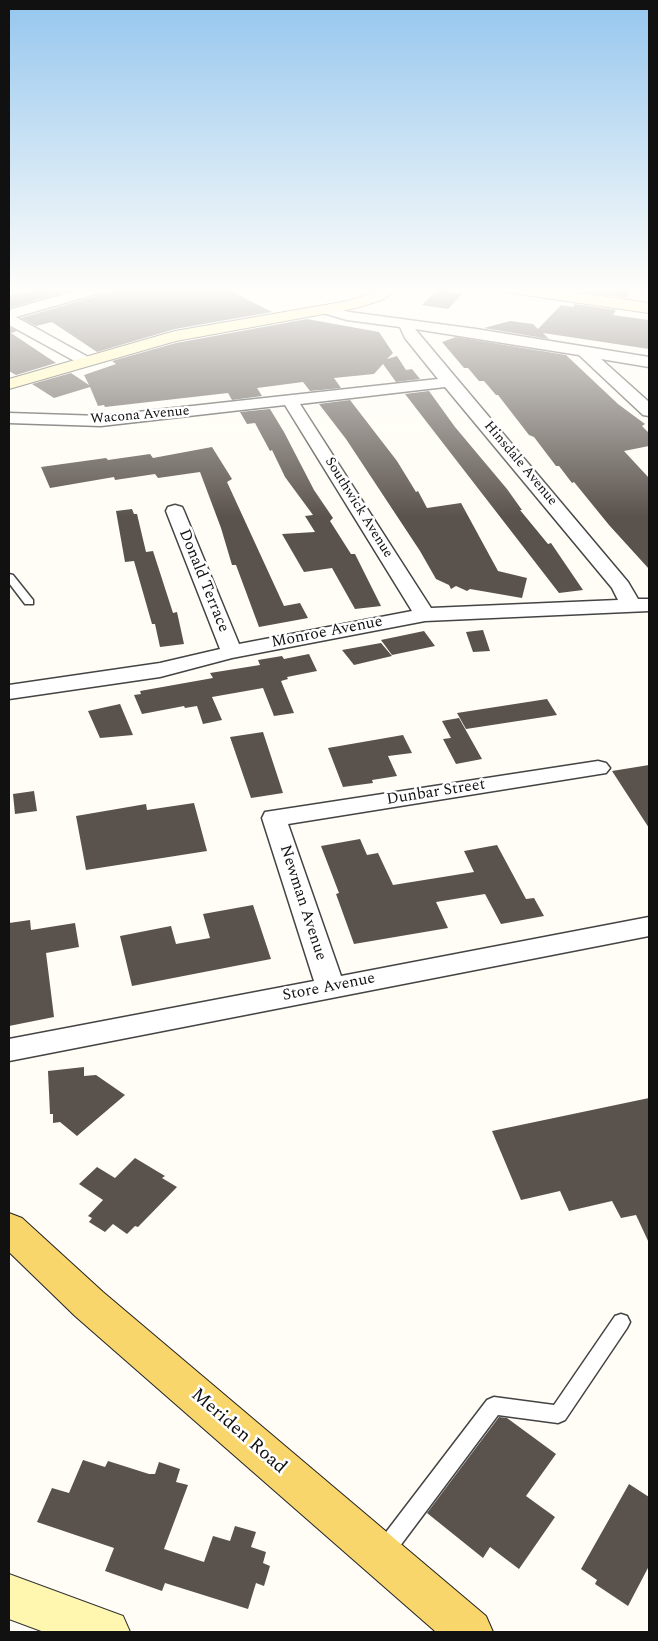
<!DOCTYPE html>
<html>
<head>
<meta charset="utf-8">
<style>
  body { margin:0 }
  #map { position:relative; width:658px; height:1641px; overflow:hidden; background:#fffdf5; font-family:Spectral,serif }
  canvas { display:block }
  .frame { position:absolute; inset:0; border:10px solid #111; pointer-events:none }
</style>
</head>
<body>
<div id="map">
<canvas width="658" height="1641"></canvas>
<div class="frame"></div>
</div>
<script>
const context = document.querySelector('canvas').getContext('2d');
context.lineJoin = 'round';
function paint(path, color) { context.fillStyle = color; context.fill(path, 'evenodd'); }
function trace(path, color, width, dash) { context.strokeStyle = color; context.lineWidth = width; context.lineCap = dash ? 'butt' : 'round'; context.setLineDash(dash || []); context.stroke(path); }
function label(font, color, halo, rows, align = 'center') {
  context.font = font + ' Spectral,serif'; context.lineWidth = 5; context.setLineDash([]); context.textBaseline = 'middle'; context.strokeStyle = halo; context.fillStyle = color; for (const [text, x, y, turn = 0] of rows) {
    context.save(); context.translate(x, y); context.rotate((+turn || 0) * Math.PI / 180); context.textAlign = isNaN(turn) ? turn : align; if (halo) context.strokeText(text, 0, 0); context.fillText(text, 0, 0); context.restore();
  }
}
paint(new Path2D(`
  M 48,287 L 82,287 L 9,308 L 9,296 Z
  M 114,287 L 223,287 L 272,312 L 175,329 L 97,352 L 52,322 L 36,326 L 21,318 L 111,292 Z
  M 589,287 L 629,287 L 627,289 L 631,290 L 626,298 L 585,292 Z
  M 437,290 L 463,293 L 448,309 L 422,305 Z
  M 575,304 L 616,310 L 613,315 L 649,320 L 649,349 L 543,333 L 549,339 L 484,328 L 510,321 L 533,324 L 538,329 L 561,305 L 573,307 Z
  M 307,319 L 379,332 L 393,353 L 387,359 L 397,356 L 406,370 L 412,369 L 420,379 L 396,382 L 383,364 L 374,374 L 334,378 L 341,388 L 310,391 L 303,382 L 257,388 L 262,396 L 232,400 L 228,393 L 105,407 L 104,405 L 98,406 L 90,387 L 54,398 L 32,384 L 71,373 L 89,385 L 84,375 L 116,364 L 112,361 L 176,343 Z
  M 9,327 L 17,331 L 11,333 L 56,363 L 16,375 L 9,371 Z
  M 456,337 L 566,355 L 618,404 L 645,424 L 642,426 L 649,433 L 649,446 L 624,451 L 649,478 L 649,569 L 609,525 L 574,482 L 572,483 L 559,466 L 556,466 L 534,437 L 529,435 L 498,395 L 496,395 L 484,381 L 479,381 L 468,368 L 464,368 L 442,342 Z
  M 429,391 L 455,427 L 507,489 L 522,510 L 520,510 L 548,544 L 551,543 L 583,590 L 559,593 L 405,394 Z
  M 350,400 L 397,461 L 416,492 L 418,491 L 427,508 L 461,503 L 498,571 L 527,578 L 522,598 L 470,589 L 467,591 L 456,586 L 451,589 L 449,585 L 436,579 L 420,551 L 346,439 L 319,404 Z
  M 270,409 L 284,432 L 314,490 L 333,518 L 330,521 L 351,554 L 355,554 L 381,606 L 355,609 L 332,568 L 304,572 L 282,534 L 315,532 L 305,516 L 313,515 L 285,477 L 272,450 L 270,451 L 255,423 L 247,424 L 240,412 Z
  M 212,447 L 232,479 L 227,482 L 284,606 L 300,603 L 308,618 L 259,627 L 236,565 L 232,565 L 221,528 L 200,472 L 158,478 L 155,474 L 115,480 L 114,477 L 50,488 L 41,467 L 106,458 L 108,460 L 150,454 L 153,458 Z
  M 132,509 L 134,514 L 137,514 L 146,552 L 153,551 L 173,613 L 177,612 L 184,644 L 160,647 L 155,624 L 152,624 L 134,561 L 125,562 L 116,511 Z
  M 483,630 L 490,651 L 473,652 L 466,632 Z
  M 424,631 L 435,646 L 392,655 L 381,640 Z
  M 381,643 L 392,656 L 354,665 L 342,650 Z
  M 309,654 L 317,671 L 287,677 L 288,679 L 281,681 L 294,713 L 274,716 L 263,688 L 212,697 L 222,720 L 203,724 L 197,706 L 185,708 L 184,706 L 142,714 L 134,695 L 141,694 L 140,691 L 213,678 L 210,673 L 260,665 L 258,660 L 282,656 L 284,659 Z
  M 547,699 L 557,715 L 466,729 L 457,713 Z
  M 120,704 L 133,735 L 100,738 L 88,711 Z
  M 459,718 L 482,759 L 456,764 L 443,739 L 451,738 L 442,721 Z
  M 263,732 L 283,793 L 251,798 L 230,737 Z
  M 403,735 L 412,753 L 388,756 L 397,776 L 372,780 L 373,783 L 343,787 L 328,748 Z
  M 649,765 L 649,828 L 612,771 Z
  M 34,791 L 37,811 L 15,814 L 13,794 Z
  M 194,803 L 207,851 L 86,870 L 76,816 L 146,804 L 147,810 Z
  M 360,839 L 367,855 L 378,853 L 393,885 L 474,872 L 464,851 L 497,845 L 526,899 L 534,898 L 544,916 L 501,924 L 485,894 L 436,902 L 448,928 L 354,944 L 336,894 L 339,893 L 321,846 Z
  M 253,905 L 271,959 L 132,986 L 120,936 L 171,926 L 176,944 L 210,938 L 203,914 Z
  M 30,920 L 31,930 L 75,923 L 79,947 L 46,953 L 54,1017 L 9,1026 L 9,923 Z
  M 84,1067 L 84,1076 L 96,1075 L 125,1095 L 77,1136 L 60,1122 L 53,1123 L 53,1114 L 50,1114 L 48,1071 Z
  M 649,1098 L 649,1243 L 636,1215 L 621,1218 L 612,1201 L 569,1211 L 560,1191 L 521,1200 L 492,1131 Z
  M 135,1158 L 165,1176 L 162,1178 L 177,1187 L 138,1227 L 135,1226 L 127,1234 L 113,1224 L 105,1232 L 89,1222 L 92,1218 L 88,1216 L 103,1200 L 79,1184 L 97,1167 L 115,1178 Z
  M 499,1417 L 507,1418 L 556,1454 L 526,1496 L 555,1517 L 519,1569 L 490,1547 L 483,1558 L 427,1513 Z
  M 83,1460 L 105,1467 L 108,1461 L 149,1474 L 155,1474 L 159,1462 L 180,1469 L 176,1482 L 188,1485 L 164,1549 L 204,1562 L 213,1536 L 230,1541 L 235,1526 L 256,1532 L 251,1547 L 266,1552 L 263,1563 L 270,1566 L 264,1586 L 256,1583 L 248,1609 L 165,1583 L 162,1591 L 105,1571 L 114,1548 L 37,1522 L 52,1488 L 69,1493 Z
  M 629,1484 L 649,1497 L 649,1566 L 628,1606 L 595,1584 L 597,1580 L 581,1569 Z`), '#5a524d');
const service = new Path2D(`
  M 9,574 L 13,575 L 33,600 L 33,604 L 25,604 L 9,583 Z
  M 621,1314 L 627,1316 L 630,1322 L 627,1328 L 565,1420 L 558,1423 L 498,1415 L 391,1558 L 384,1561 L 377,1558 L 374,1551 L 377,1544 L 487,1400 L 494,1397 L 554,1405 L 615,1316 Z`);
const minor = new Path2D(`
  M 89,287 L 112,287 L 110,290 L 16,317 L 90,358 L 93,361 L 90,364 L 80,364 L 9,325 L 9,310 Z
  M 328,306 L 349,312 L 476,329 L 649,357 L 649,367 L 601,359 L 649,402 L 649,416 L 643,415 L 579,355 L 415,329 L 628,582 L 638,599 L 649,599 L 649,611 L 425,621 L 232,658 L 160,677 L 9,699 L 9,685 L 160,663 L 220,649 L 166,511 L 168,507 L 175,505 L 182,507 L 184,511 L 239,644 L 412,611 L 285,405 L 101,426 L 9,423 L 9,413 L 101,416 L 438,379 L 405,338 L 400,327 L 347,320 L 323,313 L 321,310 L 323,307 ZM 445,387 L 612,588 L 618,600 L 431,608 L 300,404 Z
  M 598,761 L 606,763 L 610,768 L 606,773 L 288,824 L 341,976 L 649,917 L 649,936 L 9,1061 L 9,1039 L 314,981 L 262,818 L 265,812 Z`);
const secondary = new Path2D(`
  M 382,287 L 402,287 L 382,300 L 356,308 L 176,341 L 9,389 L 9,379 L 175,331 L 348,301 L 370,294 Z
  M 496,287 L 537,287 L 649,303 L 649,313 L 504,292 L 499,290 Z
  M 9,1574 L 123,1616 L 130,1632 L 44,1632 L 9,1619 Z`);
const primary = new Path2D(`
  M 9,1213 L 22,1218 L 103,1292 L 486,1616 L 493,1632 L 436,1632 L 75,1316 L 9,1252 Z`);
trace(service, '#444', 3);
trace(minor, '#444', 3);
trace(secondary, '#333', 2);
trace(primary, '#222', 2);
paint(service, '#fff');
paint(minor, '#fff');
paint(secondary, '#fff6b0');
paint(primary, '#f9d66b');
const sky = context.createLinearGradient(0, 0, 0, 517);
sky.addColorStop(0, '#95c6ee');
sky.addColorStop(0.56, '#fffefa');
sky.addColorStop(1, '#fffefa00');
context.fillStyle = sky;
context.fillRect(0, 0, 658, 517);
label('14px', '#111', '#fff', [
  ["Wacona Avenue",140,416,-5],
  ["Hinsdale Avenue",520,464,50],
  ["Southwick Avenue",358,508,58]
]);
label('16px', '#111', '#fff', [
  ["Donald Terrace",203,581,68],
  ["Monroe Avenue",327,633,-11],
  ["Dunbar Street",436,793,-9],
  ["Newman Avenue",302,903,72],
  ["Store Avenue",329,988,-11]
]);
label('19px', '#111', '#fff', [
  ["Meriden Road",238,1432,41]
]);
</script>
</body>
</html>
